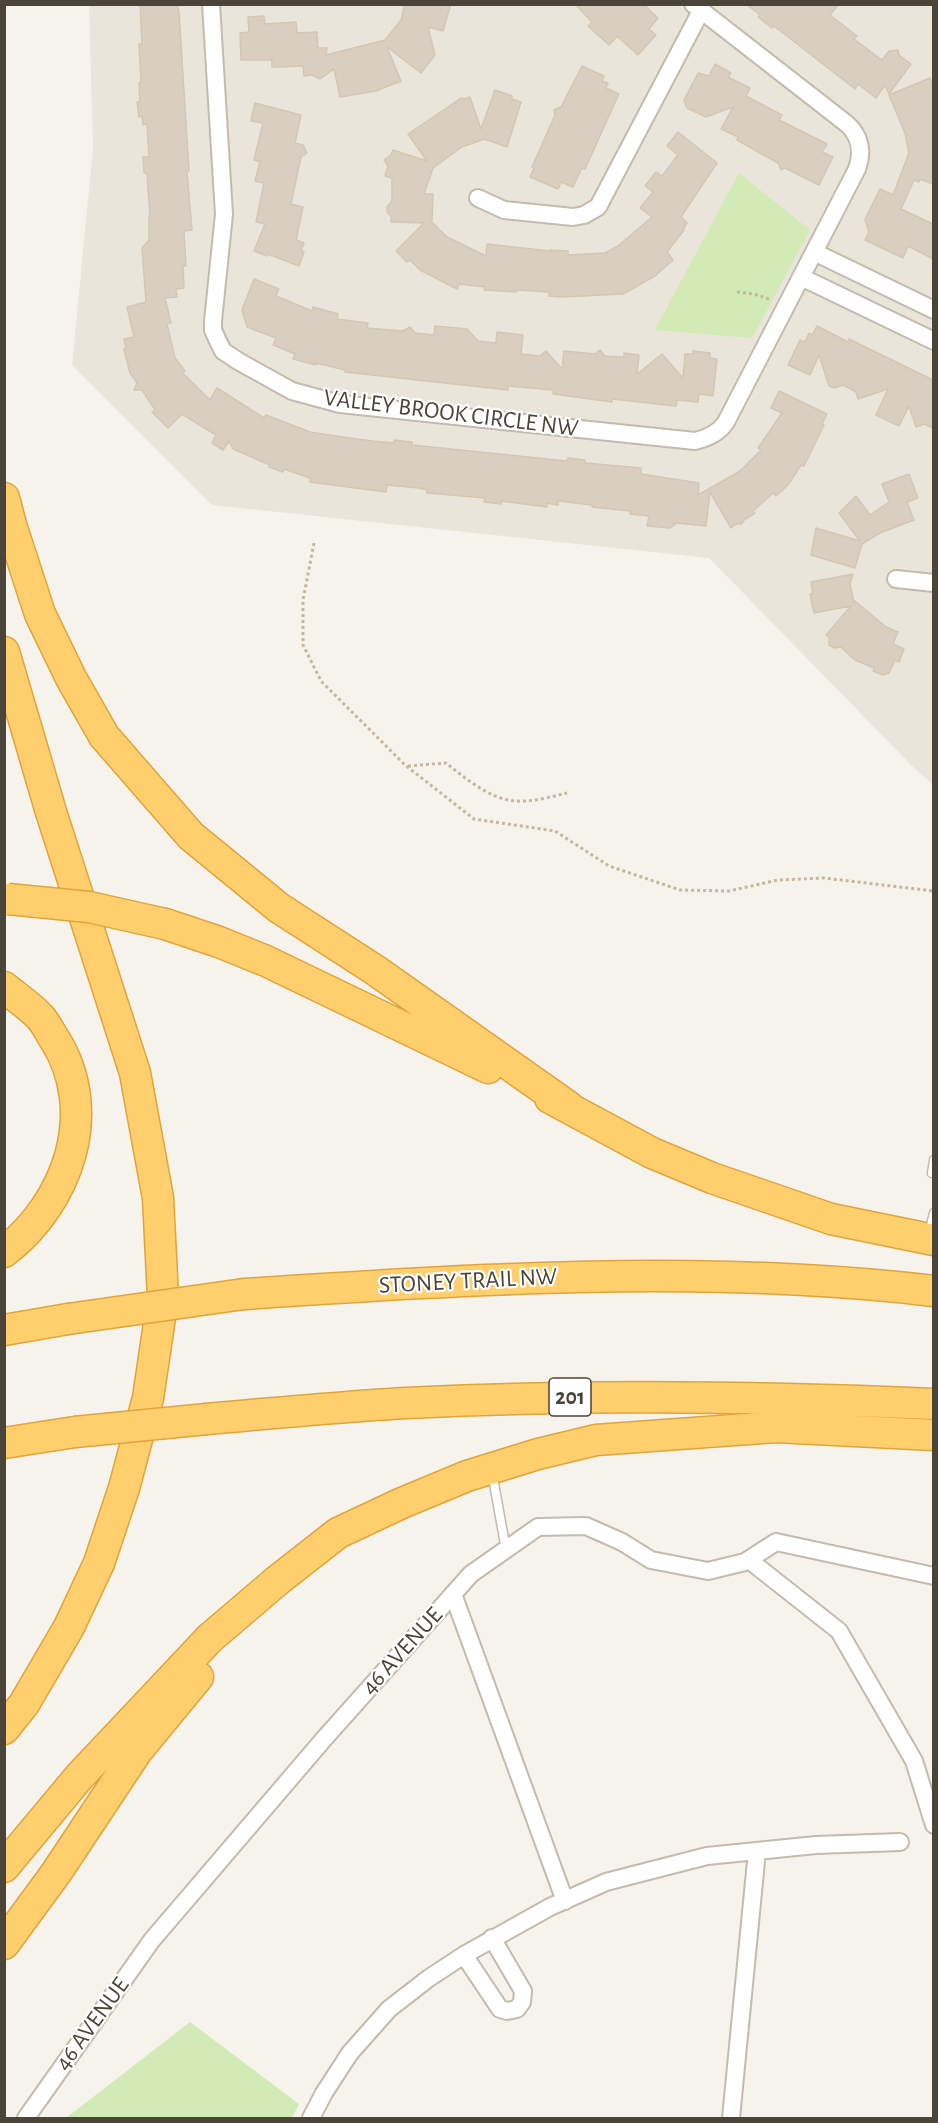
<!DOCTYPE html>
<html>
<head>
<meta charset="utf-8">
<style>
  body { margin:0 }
  #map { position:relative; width:938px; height:2123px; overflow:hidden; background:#f6f3ec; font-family:"Alegreya Sans",sans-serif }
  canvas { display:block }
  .frame { position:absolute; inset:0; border:6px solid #4b4439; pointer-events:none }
</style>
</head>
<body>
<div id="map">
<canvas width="938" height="2123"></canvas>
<div class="frame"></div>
</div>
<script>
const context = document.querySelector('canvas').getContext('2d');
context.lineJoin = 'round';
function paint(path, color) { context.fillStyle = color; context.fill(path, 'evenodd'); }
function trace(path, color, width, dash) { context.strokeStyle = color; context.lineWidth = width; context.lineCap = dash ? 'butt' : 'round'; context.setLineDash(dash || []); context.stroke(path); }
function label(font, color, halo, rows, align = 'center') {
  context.font = font + ' "Alegreya Sans",sans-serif'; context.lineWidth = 4.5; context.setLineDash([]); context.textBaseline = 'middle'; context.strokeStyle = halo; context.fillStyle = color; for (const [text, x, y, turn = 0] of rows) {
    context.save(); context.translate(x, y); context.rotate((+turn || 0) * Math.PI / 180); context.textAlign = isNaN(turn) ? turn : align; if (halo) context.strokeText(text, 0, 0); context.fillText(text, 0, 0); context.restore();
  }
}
paint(new Path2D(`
  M 89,5 L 933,5 L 933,785 L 912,766 L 709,558 L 212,505 L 72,365 L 93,148 Z`), '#eae5da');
paint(new Path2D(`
  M 739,173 L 810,230 L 752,338 L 655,330 Z
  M 190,2022 L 299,2104 L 292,2118 L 66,2118 Z`), '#d2eab5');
const building = new Path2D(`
  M 140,4 L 177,4 L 179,12 L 189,171 L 187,172 L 192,230 L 184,231 L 186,266 L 183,266 L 184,288 L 176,289 L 177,297 L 165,298 L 171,323 L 167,324 L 175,358 L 185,371 L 183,373 L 210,400 L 217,388 L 264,418 L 266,415 L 310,432 L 336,436 L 372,441 L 394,443 L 394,440 L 412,442 L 412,445 L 567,461 L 568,458 L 585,460 L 585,463 L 641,468 L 641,474 L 699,483 L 698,495 L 740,471 L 761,450 L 758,448 L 782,413 L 771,408 L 779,391 L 827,414 L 822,424 L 824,425 L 804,466 L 801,465 L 788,485 L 776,496 L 773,493 L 753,511 L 755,513 L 744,520 L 742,524 L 736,524 L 731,528 L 710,492 L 706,526 L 677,523 L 670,528 L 647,526 L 649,516 L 630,514 L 630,511 L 592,507 L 592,505 L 558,501 L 558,505 L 547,503 L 547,507 L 501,501 L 501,504 L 484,502 L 485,498 L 427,493 L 427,490 L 419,488 L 387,485 L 386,492 L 310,482 L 310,478 L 284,469 L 283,472 L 269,467 L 270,465 L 233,449 L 229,441 L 223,450 L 212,443 L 216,435 L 182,414 L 168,428 L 152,412 L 155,410 L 142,390 L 134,390 L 137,383 L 130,373 L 124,349 L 126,348 L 124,339 L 134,337 L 127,307 L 146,302 L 142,248 L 149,240 L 149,216 L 150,216 L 147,173 L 144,173 L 143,157 L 149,157 L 147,124 L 143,125 L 142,116 L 139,117 L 137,102 L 140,102 L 139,83 L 141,82 L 139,44 L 142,44 Z
  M 405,4 L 451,4 L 443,31 L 428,27 L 435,55 L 421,73 L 387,47 L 401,81 L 376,91 L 340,97 L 334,69 L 320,79 L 312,75 L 304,76 L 303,66 L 280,67 L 272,67 L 272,60 L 241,60 L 240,33 L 249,32 L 248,17 L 264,16 L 265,24 L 296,22 L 297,33 L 317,32 L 318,48 L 327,48 L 326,55 L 385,40 L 401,20 Z
  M 575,4 L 643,4 L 658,18 L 649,29 L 656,35 L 638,55 L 617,36 L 609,45 L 588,26 L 592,22 Z
  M 746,4 L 839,4 L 830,15 L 857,36 L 854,39 L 882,60 L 889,51 L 898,50 L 899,55 L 911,64 L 889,94 L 885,85 L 876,98 L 858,84 L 855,89 L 774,26 L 772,28 L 758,17 L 760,15 Z
  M 715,64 L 731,73 L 728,77 L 750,88 L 746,96 L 782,115 L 779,120 L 827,144 L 822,152 L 833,157 L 819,185 L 785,168 L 781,170 L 778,163 L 737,140 L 738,137 L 721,129 L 733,107 L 706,117 L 687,108 L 684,100 L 698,73 L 709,76 Z
  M 582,66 L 604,76 L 602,81 L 608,83 L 606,88 L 619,94 L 585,169 L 582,168 L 573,187 L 561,182 L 558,189 L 530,177 L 534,168 L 532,167 L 555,115 L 554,110 L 561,107 Z
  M 930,78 L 933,86 L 933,184 L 920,179 L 919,182 L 914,180 L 901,209 L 933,224 L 933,259 L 908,246 L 903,258 L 865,240 L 869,232 L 865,219 L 880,189 L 893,195 L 909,153 L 905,133 L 889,95 Z
  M 495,90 L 512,96 L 512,99 L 521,102 L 507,147 L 484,139 L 462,147 L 433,168 L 424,194 L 433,194 L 432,222 L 447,237 L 486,256 L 487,244 L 550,251 L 550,250 L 568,251 L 568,255 L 605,253 L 618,246 L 652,217 L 640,208 L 653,192 L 645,186 L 656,172 L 662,176 L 678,155 L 667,146 L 678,132 L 717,163 L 681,217 L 687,223 L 683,229 L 684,230 L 667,252 L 673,260 L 655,276 L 623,294 L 561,297 L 549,296 L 549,292 L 519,290 L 516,292 L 484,290 L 485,287 L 459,284 L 457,289 L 420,270 L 410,260 L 407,262 L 396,251 L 424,223 L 391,222 L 391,216 L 387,212 L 387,207 L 392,201 L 392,178 L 385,176 L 388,166 L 384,160 L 391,155 L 393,150 L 427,161 L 408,134 L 461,98 L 465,99 L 470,97 L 481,129 Z
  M 255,103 L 301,115 L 295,143 L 303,145 L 307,153 L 301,157 L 291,204 L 303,207 L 296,240 L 304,243 L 301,251 L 304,252 L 299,266 L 268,254 L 267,256 L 254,251 L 265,224 L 256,222 L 264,183 L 255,181 L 260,162 L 254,160 L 263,123 L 251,121 Z
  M 254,279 L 279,289 L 276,296 L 312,311 L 313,307 L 338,314 L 337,319 L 368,323 L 367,328 L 403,331 L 410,327 L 415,333 L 434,335 L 435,326 L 467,329 L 478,341 L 496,343 L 497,332 L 523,335 L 521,354 L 540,356 L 546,351 L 562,369 L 564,351 L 595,354 L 600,350 L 605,356 L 624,357 L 624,353 L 639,355 L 637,374 L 662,354 L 683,378 L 685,354 L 693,354 L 693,351 L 710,353 L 710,358 L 717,359 L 713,396 L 699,394 L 698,402 L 677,400 L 676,406 L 612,399 L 612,402 L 553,394 L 554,390 L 508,386 L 508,390 L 345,372 L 345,370 L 316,363 L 316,365 L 293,359 L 295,354 L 273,345 L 276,338 L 247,327 L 242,310 Z
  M 817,326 L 848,342 L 849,339 L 933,380 L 933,428 L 924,424 L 916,427 L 909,406 L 899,426 L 876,415 L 888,389 L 858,399 L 856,392 L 843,385 L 834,388 L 829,386 L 819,355 L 810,375 L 788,365 L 800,340 L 805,342 L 809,333 L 812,335 Z
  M 909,474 L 918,498 L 907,502 L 914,520 L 880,533 L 862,544 L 855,568 L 811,555 L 816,528 L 860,541 L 839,513 L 856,496 L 870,515 L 889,502 L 882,484 Z
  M 853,574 L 850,584 L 854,603 L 855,601 L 886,627 L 898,632 L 893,644 L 904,649 L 899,662 L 895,660 L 889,673 L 883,675 L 873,671 L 874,668 L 855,660 L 841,647 L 834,648 L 829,645 L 829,637 L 826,635 L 851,606 L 814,613 L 810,594 L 813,593 L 811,582 Z`);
paint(building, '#d8cfc1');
trace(building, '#d3c7b4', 1.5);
const lane = new Path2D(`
  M 934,1160 L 932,1173 L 934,1173
  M 929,1233 L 934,1213
  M 492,1472 L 506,1550`);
const street = new Path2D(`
  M 211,4 L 224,214 L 213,321 L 213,330 L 218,341 L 223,351 L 238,361 L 292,391 L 340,404 L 695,441 C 708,438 719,433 726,422 L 857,169 C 863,152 861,137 847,124 L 693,4
  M 478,198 L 504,210 L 573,217 L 584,215 L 598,207 L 701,11
  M 814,252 L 934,310
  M 801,277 L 934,341
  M 896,579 L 934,583
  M 749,1560 L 839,1631 L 914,1761 L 934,1825
  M 453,1594 L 565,1901
  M 464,1955 L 500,2009 L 507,2011 L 517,2009 L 522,2002 L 523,1991 L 492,1938
  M 26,2118 L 152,1940 L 323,1740 L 471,1574 L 538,1527 L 586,1526 L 622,1542 L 651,1560 L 708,1571 L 745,1562 L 776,1542 L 934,1576
  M 311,2118 L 324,2093 L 350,2053 L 389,2009 L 429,1978 L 464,1955 L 550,1907 L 606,1882 L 707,1856 L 816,1845 L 900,1842
  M 731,2118 L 757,1851`);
const highway = new Path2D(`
  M 4,498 L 11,525 L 40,614 L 71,678 L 104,736 L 191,836 L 279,908 L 375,970 L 569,1107
  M 4,652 L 51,812 L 135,1073 L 158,1198 L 163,1297 L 148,1398 L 124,1488 L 99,1563 L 69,1627 L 24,1704 L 4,1729
  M 165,924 L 219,942 L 266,961 L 488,1068
  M 4,987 C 16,997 30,1006 40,1017 C 46,1023 50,1033 55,1040 C 100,1112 68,1203 4,1252
  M 550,1098 L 652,1153 L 712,1178 L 831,1219 L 934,1240
  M 244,1294 C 474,1279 703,1264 934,1291
  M 4,1330 L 68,1319
  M 207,1419 C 273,1413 340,1407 406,1403 C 582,1394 758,1396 934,1404
  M 4,1443 L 75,1432
  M 4,1867 L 79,1777 L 210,1638 L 278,1580 L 338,1533 L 402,1503 L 467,1476 L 538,1454 L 596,1440 L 776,1427 L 934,1435
  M 4,1944 L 56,1873 L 137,1751 L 198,1677`);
trace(lane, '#c2bbae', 11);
trace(street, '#c2bbae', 20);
trace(highway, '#e0a43c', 33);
trace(new Path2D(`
  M 737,292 L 754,294 L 772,300
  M 314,543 L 303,600 L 303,645 L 321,681 L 405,765 L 474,819 L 555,831 L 609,866 L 680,890 L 729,891 L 778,880 L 824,878 L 934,891
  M 408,766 L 446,763 C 465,778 491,800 516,801 C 532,802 551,797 567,793`), '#c4b79f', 3, [3, 3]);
trace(lane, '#fff', 8);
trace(street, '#fff', 16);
trace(highway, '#ffcf6e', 30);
const highwayBridge = new Path2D(`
  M 8,899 L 89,907 L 165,924
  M 68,1319 L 244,1294
  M 75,1432 L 207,1419`);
trace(highwayBridge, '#e0a43c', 33, []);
trace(highwayBridge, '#ffcf6e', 30);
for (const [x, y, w] of [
  [570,1397,42]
]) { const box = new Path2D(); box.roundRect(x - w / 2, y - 19, w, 38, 4.5); context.fillStyle = '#fff'; context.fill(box); trace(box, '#4b4439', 1.5); }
label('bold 22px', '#4b4439', null, [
  ["201",570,1397]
]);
label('24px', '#4b4439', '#fff', [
  ["VALLEY BROOK CIRCLE NW",451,413,7],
  ["STONEY TRAIL NW",468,1281,-3],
  ["46 AVENUE",402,1651,-48],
  ["46 AVENUE",92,2024,-54]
]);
</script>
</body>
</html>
